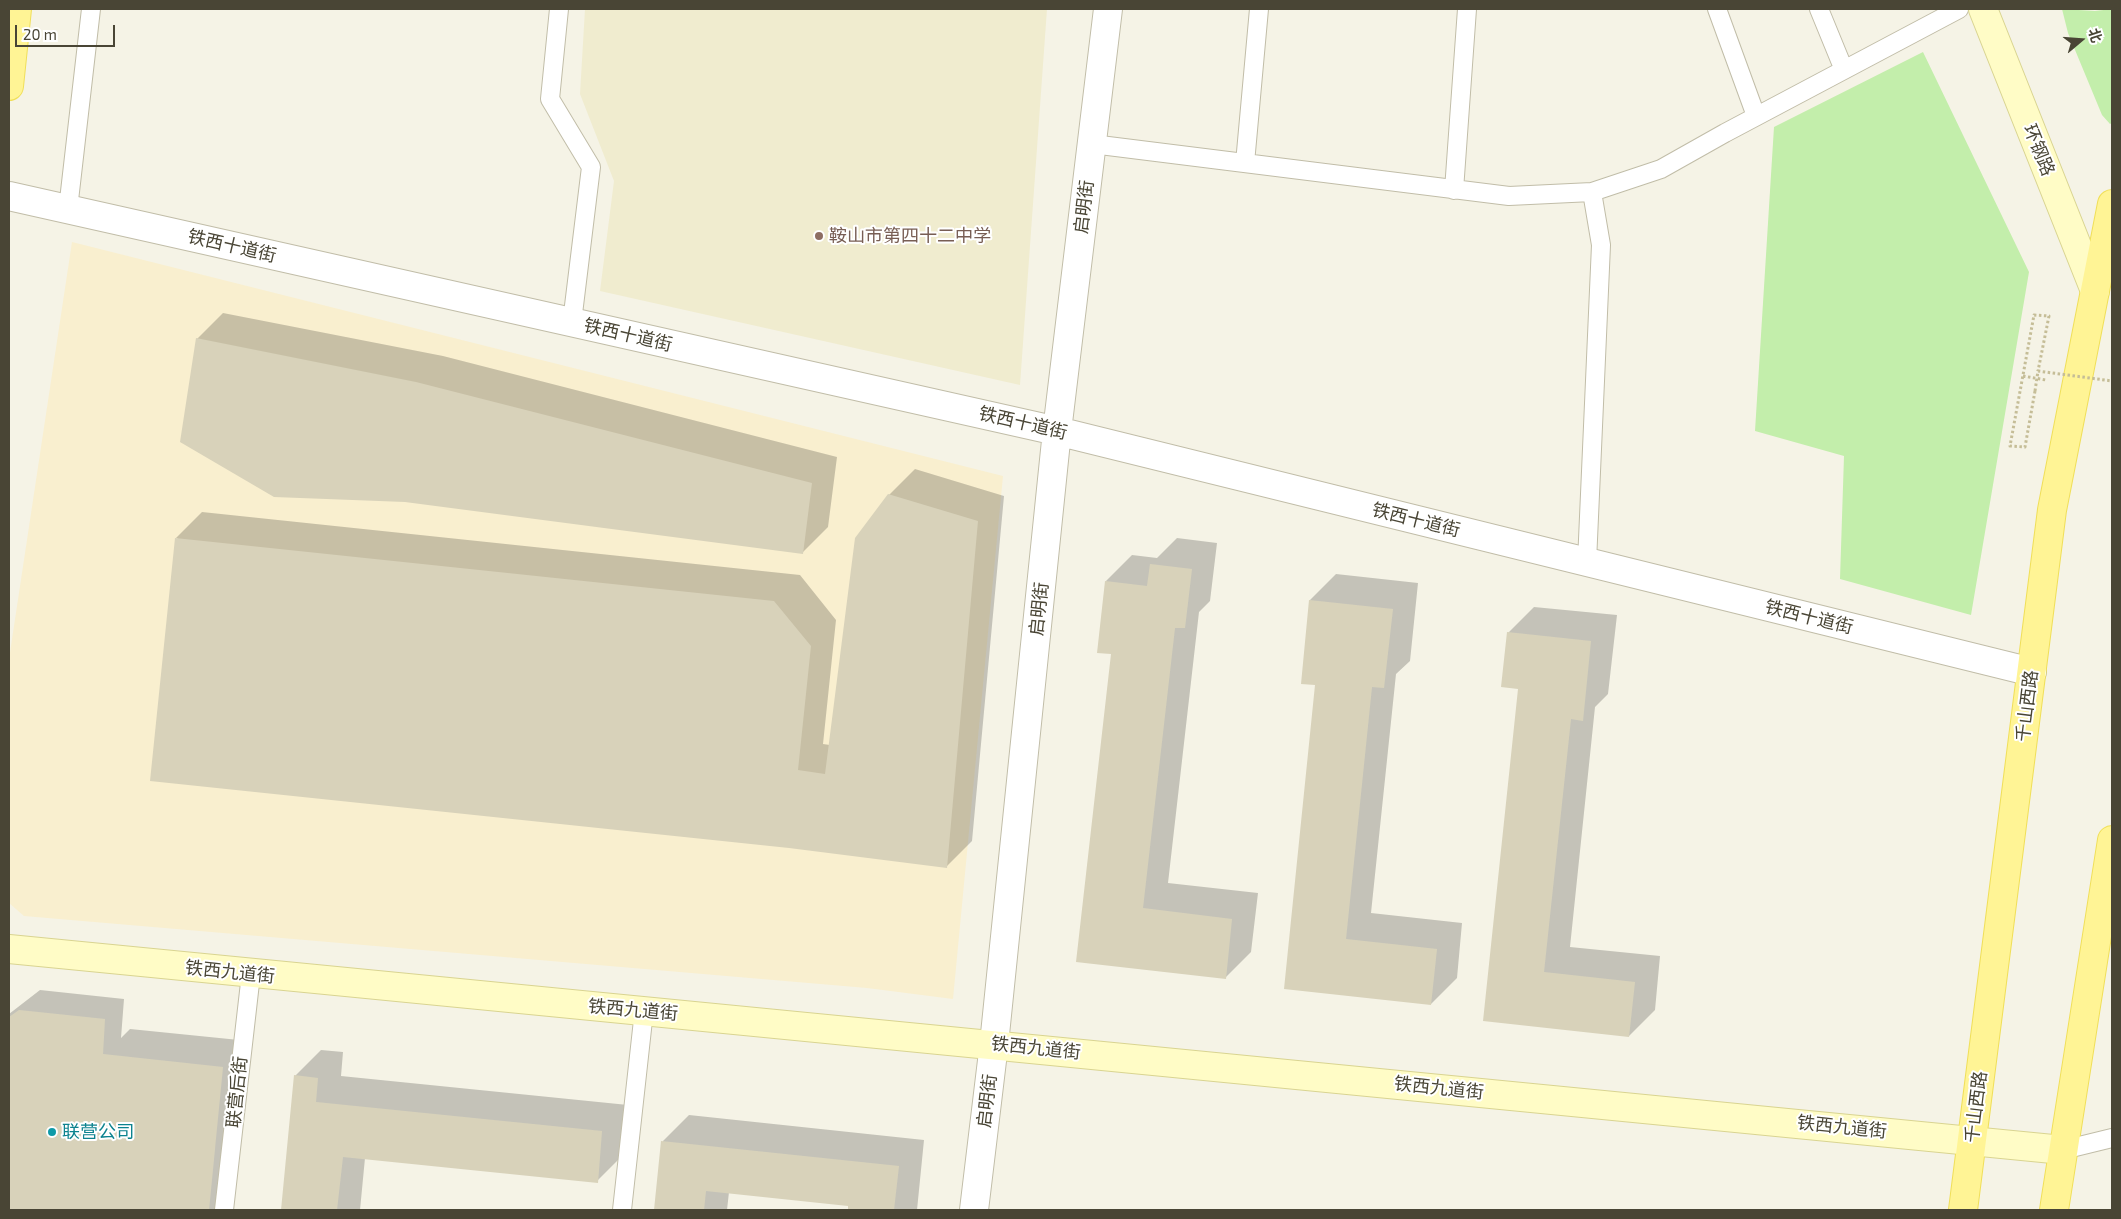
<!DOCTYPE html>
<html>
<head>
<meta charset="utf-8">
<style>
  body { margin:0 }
  #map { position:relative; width:2121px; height:1219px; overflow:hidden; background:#f5f3e6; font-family:"Exo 2","Noto Sans SC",sans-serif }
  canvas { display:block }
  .frame { position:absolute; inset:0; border:10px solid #494535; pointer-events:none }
  .north { position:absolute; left:2056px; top:15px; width:50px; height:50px; -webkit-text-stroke:4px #fff; paint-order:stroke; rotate:72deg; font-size:14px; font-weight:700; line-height:20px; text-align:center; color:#494535 }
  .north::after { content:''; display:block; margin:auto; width:18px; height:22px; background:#494535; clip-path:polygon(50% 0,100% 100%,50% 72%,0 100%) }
  .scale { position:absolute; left:15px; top:25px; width:100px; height:22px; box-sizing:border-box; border:2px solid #494535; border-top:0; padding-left:6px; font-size:15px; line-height:18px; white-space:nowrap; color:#494535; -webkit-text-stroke:4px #fff; paint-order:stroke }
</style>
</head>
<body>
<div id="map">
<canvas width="2121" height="1219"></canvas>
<div class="frame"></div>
<div class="north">北</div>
<div class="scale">20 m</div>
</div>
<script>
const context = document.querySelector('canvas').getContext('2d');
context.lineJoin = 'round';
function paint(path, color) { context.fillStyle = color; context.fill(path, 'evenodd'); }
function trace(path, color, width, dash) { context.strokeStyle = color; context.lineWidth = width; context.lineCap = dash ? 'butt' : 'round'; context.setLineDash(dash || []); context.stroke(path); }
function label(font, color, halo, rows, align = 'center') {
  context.font = font + ' "Exo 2","Noto Sans SC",sans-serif'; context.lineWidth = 4; context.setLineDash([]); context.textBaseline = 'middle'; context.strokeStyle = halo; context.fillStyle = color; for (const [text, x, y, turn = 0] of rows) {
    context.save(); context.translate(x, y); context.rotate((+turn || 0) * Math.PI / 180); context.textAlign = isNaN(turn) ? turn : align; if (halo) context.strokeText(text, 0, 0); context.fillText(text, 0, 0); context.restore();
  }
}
paint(new Path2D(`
  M 72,242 L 1003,476 L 953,999 L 867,988 L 24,916 L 9,903 L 9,659 Z`), '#f9efcf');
paint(new Path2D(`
  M 585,9 L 1047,9 L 1020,385 L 600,291 L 614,181 L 580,94 Z`), '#f0eccf');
paint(new Path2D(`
  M 2062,9 L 2095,11 L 2112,9 L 2112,123 L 2110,124 L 2102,115 L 2068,33 Z
  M 1923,52 L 2029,272 L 1971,615 L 1840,579 L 1844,456 L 1755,431 L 1774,127 Z`), '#c3eeab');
paint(new Path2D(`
  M 223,313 L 443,356 L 837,457 L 828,527 L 802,553 L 197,339 Z
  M 915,469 L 1004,496 L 972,841 L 946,867 L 176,538 L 202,512 L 800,575 L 836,620 L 823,744 L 830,745 L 889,495 Z
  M 1177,538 L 1217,543 L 1210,601 L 1199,612 L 1168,883 L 1258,893 L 1251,952 L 1225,978 L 1078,961 L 1113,653 L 1106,581 L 1132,555 L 1157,558 Z
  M 1336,574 L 1418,583 L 1410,661 L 1396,674 L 1371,913 L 1462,923 L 1457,978 L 1431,1004 L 1285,988 L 1316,684 L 1310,600 Z
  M 1534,607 L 1617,615 L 1608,694 L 1595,707 L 1570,947 L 1660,956 L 1655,1010 L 1629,1036 L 1484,1020 L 1519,688 L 1508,633 Z
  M 40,990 L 124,999 L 121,1038 L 130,1029 L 249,1041 L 227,1210 L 9,1210 L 9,1014 Z
  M 321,1050 L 343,1052 L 341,1076 L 628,1105 L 623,1155 L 597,1181 L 365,1158 L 360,1210 L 282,1210 L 295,1076 Z
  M 689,1115 L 924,1140 L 917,1210 L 849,1210 L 850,1205 L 729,1192 L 727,1210 L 656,1210 L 663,1141 Z`), '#0003');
paint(new Path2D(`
  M 196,338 L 416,382 L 812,483 L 803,554 L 405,502 L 274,497 L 180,442 Z
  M 888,494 L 978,521 L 947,868 L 789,848 L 150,781 L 175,538 L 774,601 L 811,646 L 798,770 L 825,774 L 855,538 Z
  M 1150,564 L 1192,569 L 1185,628 L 1175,628 L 1143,908 L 1232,919 L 1226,979 L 1076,962 L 1111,654 L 1097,653 L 1105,581 L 1147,586 Z
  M 1309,600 L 1393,609 L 1384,688 L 1372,687 L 1346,939 L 1437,949 L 1431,1005 L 1284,989 L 1315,685 L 1301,684 Z
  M 1507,632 L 1591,641 L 1583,721 L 1571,719 L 1544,972 L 1635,982 L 1629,1037 L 1483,1021 L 1518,689 L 1501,687 Z
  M 19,1010 L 105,1019 L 103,1054 L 223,1067 L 209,1210 L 9,1210 L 9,1017 Z
  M 294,1075 L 318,1078 L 316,1102 L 602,1131 L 598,1183 L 343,1157 L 337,1210 L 281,1210 Z
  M 661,1141 L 899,1166 L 894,1210 L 848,1210 L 848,1206 L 706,1191 L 704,1210 L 654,1210 Z`), '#d8d2ba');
const lane = new Path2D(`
  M 559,9 L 550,99 L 591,167 L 572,322
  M 1717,9 L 1756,116
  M 1819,9 L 1844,70
  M 1092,144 L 1509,196 L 1592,192 L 1661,169 L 1725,133 L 1959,9
  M 1245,163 L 1259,9
  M 1454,190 L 1467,9
  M 68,209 L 91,9
  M 1587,562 L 1601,245 L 1592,192
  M 2063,1150 L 2112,1138
  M 224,1210 L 251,974
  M 622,1210 L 644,1011`);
const street = new Path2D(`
  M 9,196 L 1057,431 L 2032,672
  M 974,1210 L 994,1044 L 1057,431 L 1108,9`);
const secondary = new Path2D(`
  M 1983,9 L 2095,291
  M 9,949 L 2063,1150`);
const primary = new Path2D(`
  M 9,86 L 17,9
  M 1963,1210 L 2052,510 L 2112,204
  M 2054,1210 L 2112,840`);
trace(lane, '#c1bda8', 20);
trace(street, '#c1bda8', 30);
trace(secondary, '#d9d491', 30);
trace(primary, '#f0df59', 30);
trace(new Path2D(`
  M 2023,376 L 2046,380
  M 2035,391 L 2025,447 L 2010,446 L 2034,315 L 2049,316 L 2038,371`), '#c5bd97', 3, [2.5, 2.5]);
trace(lane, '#fff', 18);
trace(street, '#fff', 28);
trace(secondary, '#fffcc6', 28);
trace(primary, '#fff495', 28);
trace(new Path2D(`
  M 2035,391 L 2038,371 L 2112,381`), '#c5bd97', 3, [2.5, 2.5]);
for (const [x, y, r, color] of [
  [819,236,5,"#8d6e63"],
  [52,1132,5,"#0f9aa8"]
]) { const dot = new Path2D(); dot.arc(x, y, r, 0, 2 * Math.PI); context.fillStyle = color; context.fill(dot); trace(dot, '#fff', 2); }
label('18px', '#494535', '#fff', [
  ["环钢路",2039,150,68],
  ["启明街",1084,207,-83],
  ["铁西十道街",232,246,13],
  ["铁西十道街",628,335,13],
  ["铁西十道街",1023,423,13],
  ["铁西十道街",1416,520,14],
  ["启明街",1039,609,-84],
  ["铁西十道街",1809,617,14],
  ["千山西路",2027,706,-83],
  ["铁西九道街",230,972,6],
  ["铁西九道街",633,1010,5],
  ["铁西九道街",1036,1048,6],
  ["铁西九道街",1439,1088,6],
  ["联营后街",237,1092,-84],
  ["启明街",987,1101,-83],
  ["千山西路",1976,1107,-83],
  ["铁西九道街",1842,1127,6]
]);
label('18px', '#785e54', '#fff', [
  ["鞍山市第四十二中学",829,236]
], 'left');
label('18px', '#0d838f', '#fff', [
  ["联营公司",62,1132]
], 'left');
</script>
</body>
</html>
